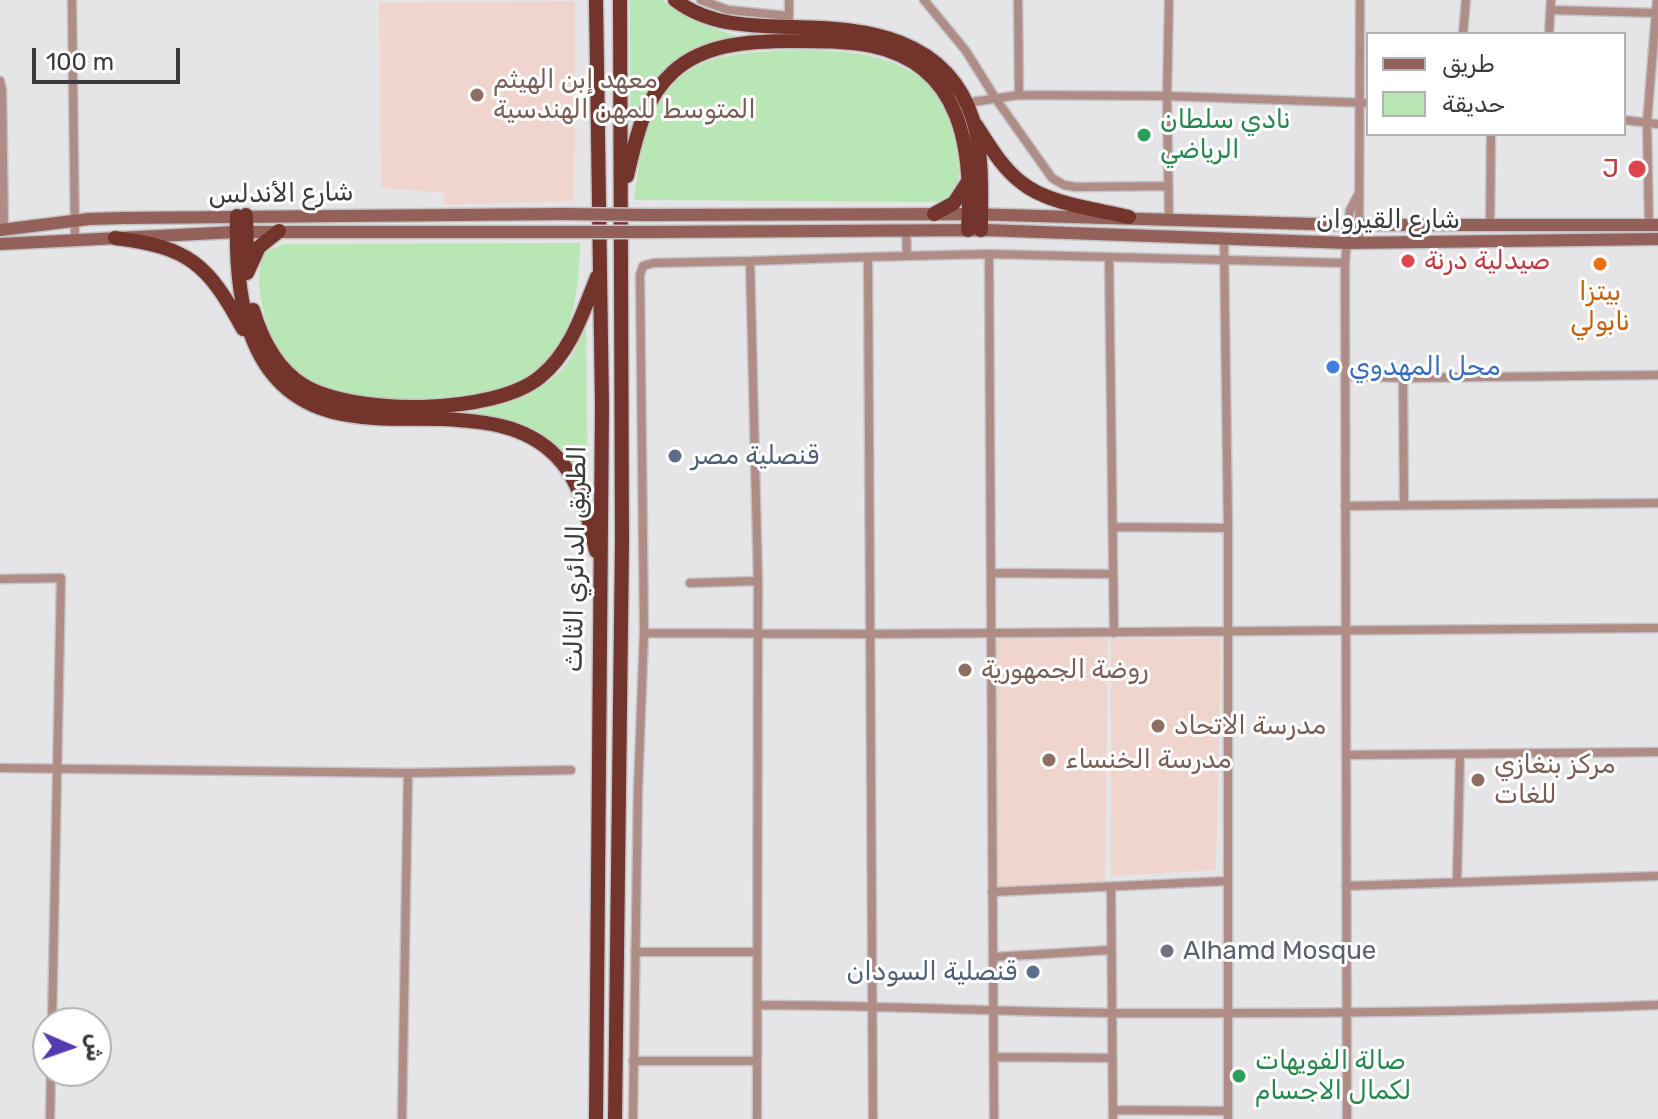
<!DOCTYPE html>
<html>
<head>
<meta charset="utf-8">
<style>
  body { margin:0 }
  #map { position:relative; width:1658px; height:1119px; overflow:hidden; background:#e5e5e7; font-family:Rubik,"Noto Naskh Arabic",sans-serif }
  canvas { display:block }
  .legend { position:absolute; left:1366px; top:32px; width:260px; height:104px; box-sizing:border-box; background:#fff; border:2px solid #b1b1b1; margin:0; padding:10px 14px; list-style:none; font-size:24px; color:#3b3b3c }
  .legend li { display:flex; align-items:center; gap:16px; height:40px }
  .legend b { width:40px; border:2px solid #b1b1b1 }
  .north { position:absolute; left:32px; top:1007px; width:80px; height:80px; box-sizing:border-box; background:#fff; border:2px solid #b1b1b1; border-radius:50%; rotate:92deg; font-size:22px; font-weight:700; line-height:32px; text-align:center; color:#3b3b3c }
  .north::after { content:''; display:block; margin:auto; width:28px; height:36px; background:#563ab2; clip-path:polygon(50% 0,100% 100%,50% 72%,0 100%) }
  .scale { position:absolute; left:32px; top:48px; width:148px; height:36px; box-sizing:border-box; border:4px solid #3b3b3c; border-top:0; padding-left:10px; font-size:24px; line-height:28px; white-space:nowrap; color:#3b3b3c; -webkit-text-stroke:6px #fff; paint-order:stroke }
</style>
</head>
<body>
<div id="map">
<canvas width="1658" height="1119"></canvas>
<ul class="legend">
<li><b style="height:10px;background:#93615a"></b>طريق</li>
<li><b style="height:22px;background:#b8e7b5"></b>حديقة</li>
</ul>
<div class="north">ش</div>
<div class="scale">100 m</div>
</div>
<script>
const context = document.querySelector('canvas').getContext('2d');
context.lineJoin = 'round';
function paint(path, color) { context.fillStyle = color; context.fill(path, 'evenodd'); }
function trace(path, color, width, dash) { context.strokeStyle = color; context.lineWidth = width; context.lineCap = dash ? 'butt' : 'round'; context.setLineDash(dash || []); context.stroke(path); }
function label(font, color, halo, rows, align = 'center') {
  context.font = font + ' Rubik,"Noto Naskh Arabic",sans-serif'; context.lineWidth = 6; context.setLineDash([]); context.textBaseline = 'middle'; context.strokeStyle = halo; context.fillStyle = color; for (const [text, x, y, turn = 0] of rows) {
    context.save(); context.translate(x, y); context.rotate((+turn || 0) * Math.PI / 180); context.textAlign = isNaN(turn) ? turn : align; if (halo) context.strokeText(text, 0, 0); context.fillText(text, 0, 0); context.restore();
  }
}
paint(new Path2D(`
  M 575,1 L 574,201 L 443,205 L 444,193 L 381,188 L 379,2 Z
  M 993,633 L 1108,634 L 1105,886 L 992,892 Z
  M 1221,638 L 1216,870 L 1111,876 L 1111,639 Z`), '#efd5ce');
paint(new Path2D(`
  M 630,0 L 663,0 C 683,21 711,27 737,36 C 706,47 670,58 650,86 C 642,98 636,113 630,126 Z
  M 795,50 C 876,51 944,58 957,153 C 960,174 962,189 943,202 L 634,200 C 642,138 653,70 727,56 C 749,52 772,51 795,50 Z
  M 580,243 C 579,281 576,322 554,354 C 540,374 516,387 493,393 C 450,403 356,403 317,384 C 289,371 271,342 264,313 C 259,293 256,273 264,253 L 283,244 Z
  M 586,323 L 588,499 L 545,440 L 515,422 L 470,413 C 508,404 547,393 570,359 C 577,348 581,335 586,323 Z`), '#b8e7b5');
const minor = new Path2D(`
  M 72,0 L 75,239
  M 701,0 L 728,10 L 789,16
  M 924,0 L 966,51 L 996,99 L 1052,178 L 1064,185 L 1076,187 L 1168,186
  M 1018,0 L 1019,95
  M 1551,10 L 1656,13
  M 789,19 L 789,0
  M 1463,34 L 1466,0
  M 1549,34 L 1551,0
  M 0,81 L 2,90 L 4,230
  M 966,103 L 1019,95 L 1167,96 L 1368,103
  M 1624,120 L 1658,124
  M 1169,219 L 1167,96 L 1169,0
  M 1490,225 L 1491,134
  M 1649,225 L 1647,123 L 1657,0
  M 906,230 L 907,256
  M 1224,240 L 1228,528 L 1228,1119
  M 1359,243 L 1360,0
  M 1109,258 L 1114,633
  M 1346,376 L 1403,378 L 1658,375
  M 1403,378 L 1404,505
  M 1345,506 L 1658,503
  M 1113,527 L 1228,528
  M 993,573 L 1113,574
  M 0,579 L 61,578 L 52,1023
  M 690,583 L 758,581
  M 644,633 L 871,634 L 1658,628
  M 1346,755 L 1658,752
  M 0,768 L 408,773 L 571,770
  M 1457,881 L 1460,754
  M 1346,886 L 1658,876
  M 1111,887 L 1113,1119
  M 992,892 L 1227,881
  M 635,952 L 756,952
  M 993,957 L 1110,950
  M 757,1005 C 876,1005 995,1012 1114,1013 C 1295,1014 1477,1012 1658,1005
  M 994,1057 L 1112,1058
  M 633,1061 L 757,1061
  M 1113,1110 L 1228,1111
  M 50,1119 L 51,1071
  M 402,1119 L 408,773
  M 633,1119 L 638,789 L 644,633 L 640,275 L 643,266 L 653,263 L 750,261
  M 757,1119 L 758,581 L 750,261 L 868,257
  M 873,1119 L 868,257 L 989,254
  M 994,1119 L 989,254 L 1345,263
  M 1347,1119 L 1345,263 L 1350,210 L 1358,195`);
const secondary = new Path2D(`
  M 648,215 L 969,214 L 1348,225 L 1658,225
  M 0,230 L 89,219 L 124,218 L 564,214
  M 649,232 L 985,230 L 1347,243 L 1658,239
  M 0,244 L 236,232 L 563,232`);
const trunk = new Path2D(`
  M 675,0 C 709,26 751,26 792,27 C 866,28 947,37 973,120 C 983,151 981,197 981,230
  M 976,125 C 989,145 1002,168 1022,183 C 1048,204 1096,209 1129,217
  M 627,176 C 636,139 643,99 673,72 C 704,43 752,41 793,41 C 819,41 846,41 872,46 C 963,65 973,151 968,230
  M 934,214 L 954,203 L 969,180
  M 246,215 L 247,258
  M 237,216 C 235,293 244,389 333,412 C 369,421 407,418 443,419 C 484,421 526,425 556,456 C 581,481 588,517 596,551
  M 115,238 C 189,247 208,264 243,329
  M 247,273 L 259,247 L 279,231
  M 253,310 C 262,340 276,368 303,385 C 353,416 494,415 540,377 C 571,352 583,312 597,277
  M 596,1119 L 602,406 L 596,0
  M 615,1119 L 622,542 L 620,0`);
trace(minor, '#c3c3c5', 11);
trace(secondary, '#c3c3c5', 15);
trace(trunk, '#c3c3c5', 17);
trace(minor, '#b08c87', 8);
trace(secondary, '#93615a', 12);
trace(trunk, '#73342c', 14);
const secondaryBridge = new Path2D(`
  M 564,214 L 648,215
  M 563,232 L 649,232`);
trace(secondaryBridge, '#c3c3c5', 15, []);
trace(secondaryBridge, '#93615a', 12);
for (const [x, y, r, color] of [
  [477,95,8,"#8d6e63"],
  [1144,135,8,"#2e9e5b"],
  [1637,169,10,"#e0444e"],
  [1408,261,8,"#e0444e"],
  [1600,264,8,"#e8710a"],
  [1333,367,8,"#3f7fe0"],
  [675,456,8,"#5c6f8a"],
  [965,670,8,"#8d6e63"],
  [1158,726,8,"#8d6e63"],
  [1049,760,8,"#8d6e63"],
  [1478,780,8,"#8d6e63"],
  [1167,951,8,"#6b7280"],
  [1033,972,8,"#5c6f8a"],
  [1239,1076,8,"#2e9e5b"]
]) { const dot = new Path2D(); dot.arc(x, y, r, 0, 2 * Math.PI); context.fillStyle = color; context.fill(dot); trace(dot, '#fff', 3); }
label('26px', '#785e54', '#fff', [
  ["معهد إبن الهيثم",493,80],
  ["المتوسط للمهن الهندسية",493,110],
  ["روضة الجمهورية",981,670],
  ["مدرسة الاتحاد",1174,726],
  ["مدرسة الخنساء",1065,760],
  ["مركز بنغازي",1494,765],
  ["للغات",1494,795]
], 'left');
label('26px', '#27864d', '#fff', [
  ["نادي سلطان",1160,120],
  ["الرياضي",1160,150],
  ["صالة الفويهات",1255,1061],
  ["لكمال الاجسام",1255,1091]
], 'left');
label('26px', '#be3a42', '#fff', [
  ["J",1619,169],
  ["صيدلية درنة",1424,261,"left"]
], 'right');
label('26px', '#3b3b3c', '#fff', [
  ["شارع الأندلس",281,194,-1],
  ["شارع القيروان",1388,220],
  ["الطريق الدائري الثالث",576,559,-89]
]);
label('26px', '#c56008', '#fff', [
  ["بيتزا",1600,292],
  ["نابولي",1600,322]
]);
label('26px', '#366cbe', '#fff', [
  ["محل المهدوي",1349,367]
], 'left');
label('26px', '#4e5e75', '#fff', [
  ["قنصلية مصر",691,456],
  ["قنصلية السودان",1017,972,"right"]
], 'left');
label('26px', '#5b616d', '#fff', [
  ["Alhamd Mosque",1183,951]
], 'left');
</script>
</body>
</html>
